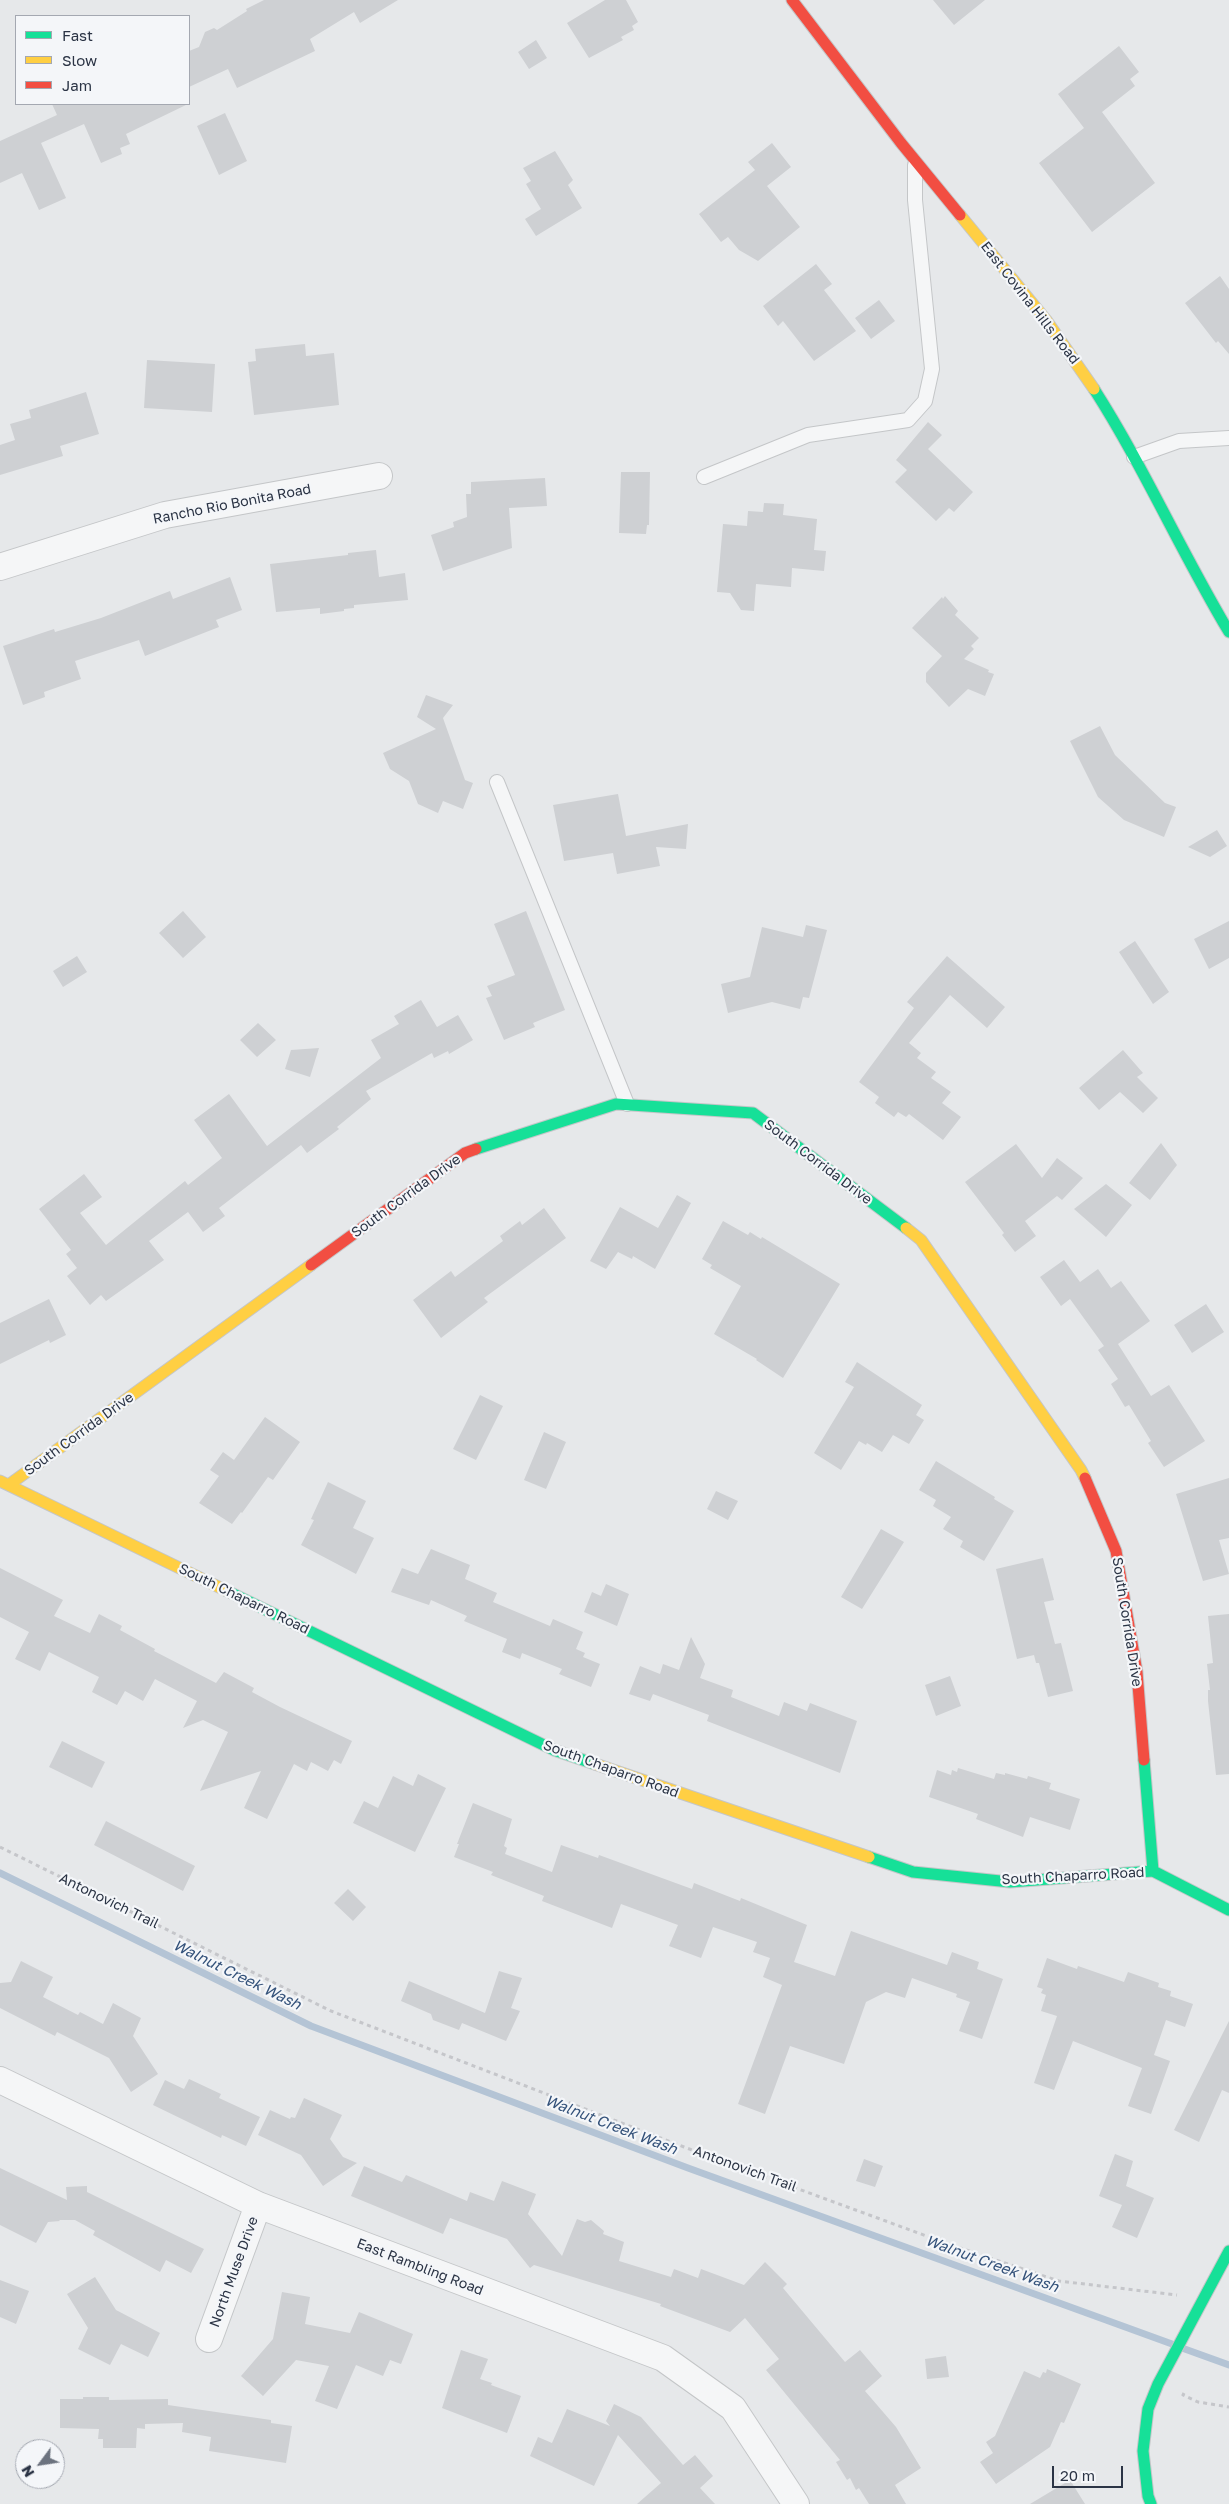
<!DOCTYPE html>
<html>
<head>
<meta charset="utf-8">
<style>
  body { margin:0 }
  #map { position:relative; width:1229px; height:2504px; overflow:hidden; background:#e6e8ea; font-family:"Golos Text",sans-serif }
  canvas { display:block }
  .legend { position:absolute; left:15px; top:15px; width:175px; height:90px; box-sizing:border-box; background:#f4f6f9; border:1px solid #a4a8b1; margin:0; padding:6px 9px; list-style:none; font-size:15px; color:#2b3445 }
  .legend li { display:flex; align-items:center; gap:10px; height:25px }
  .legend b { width:25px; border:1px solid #a4a8b1 }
  .north { position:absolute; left:15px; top:2439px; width:50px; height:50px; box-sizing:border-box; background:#f4f6f9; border:1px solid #a4a8b1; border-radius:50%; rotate:239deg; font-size:14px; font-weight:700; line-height:20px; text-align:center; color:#2b3445 }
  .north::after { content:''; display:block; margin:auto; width:18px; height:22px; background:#6c737f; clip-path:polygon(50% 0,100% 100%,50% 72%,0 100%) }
  .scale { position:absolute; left:1052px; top:2466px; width:71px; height:22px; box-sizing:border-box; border:2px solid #2b3445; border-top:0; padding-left:6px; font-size:15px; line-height:18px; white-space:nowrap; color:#2b3445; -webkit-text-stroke:4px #f4f6f9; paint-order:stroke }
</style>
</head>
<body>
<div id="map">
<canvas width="1229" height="2504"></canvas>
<ul class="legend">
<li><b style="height:6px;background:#16e098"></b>Fast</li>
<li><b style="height:6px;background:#ffcf43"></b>Slow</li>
<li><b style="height:6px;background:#f24e42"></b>Jam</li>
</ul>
<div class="north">N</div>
<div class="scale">20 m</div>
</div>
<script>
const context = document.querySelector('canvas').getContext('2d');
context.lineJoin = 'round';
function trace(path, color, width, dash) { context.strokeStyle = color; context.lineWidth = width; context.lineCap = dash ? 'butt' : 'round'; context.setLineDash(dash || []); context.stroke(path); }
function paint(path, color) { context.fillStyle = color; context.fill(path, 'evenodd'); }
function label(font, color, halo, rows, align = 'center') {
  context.font = font + ' "Golos Text",sans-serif'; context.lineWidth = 4.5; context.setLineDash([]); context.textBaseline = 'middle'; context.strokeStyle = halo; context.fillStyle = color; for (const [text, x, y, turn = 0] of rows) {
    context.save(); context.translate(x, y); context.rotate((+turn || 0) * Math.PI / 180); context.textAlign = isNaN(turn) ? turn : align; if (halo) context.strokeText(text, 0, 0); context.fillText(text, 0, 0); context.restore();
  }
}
trace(new Path2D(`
  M 0,1873 L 311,2026 L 688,2168 L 1172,2344
  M 1182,2348 L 1229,2365`), '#b4c4d5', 7);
paint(new Path2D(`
  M 264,0 L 398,0 L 360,23 L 354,12 L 310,39 L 315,51 L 237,88 L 228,69 L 189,87 L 189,51 L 199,47 L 205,32 L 214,28 L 217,30 L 247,11 L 246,9 Z
  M 605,0 L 626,0 L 638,22 L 632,26 L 634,30 L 621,37 L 623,40 L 589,58 L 567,23 Z
  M 933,0 L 985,0 L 954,25 Z
  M 536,40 L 547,58 L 529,69 L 518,52 Z
  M 1119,46 L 1139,72 L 1130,79 L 1135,86 L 1102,112 L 1155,183 L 1092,232 L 1039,163 L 1084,128 L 1058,94 Z
  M 52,104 L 188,104 L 126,134 L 130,144 L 120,148 L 122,154 L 101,163 L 84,124 L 41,143 L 66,198 L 39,210 L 22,173 L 0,183 L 0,141 L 57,115 Z
  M 225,113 L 247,161 L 219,175 L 197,126 Z
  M 772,143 L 791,167 L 767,186 L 800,227 L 758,261 L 739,250 L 728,237 L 721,242 L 699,214 L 755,170 L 748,162 Z
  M 555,151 L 573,180 L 568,185 L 582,208 L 536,236 L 525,219 L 541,209 L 526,184 L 531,181 L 523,168 Z
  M 816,264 L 832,284 L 824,290 L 856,331 L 814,361 L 783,321 L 778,326 L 763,306 Z
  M 1220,276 L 1229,289 L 1229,354 L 1218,341 L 1216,343 L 1185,303 Z
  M 879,300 L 895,321 L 871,339 L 855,318 Z
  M 305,344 L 306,356 L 334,353 L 339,405 L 254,415 L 248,362 L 256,361 L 255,349 Z
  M 147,360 L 215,364 L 212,412 L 144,408 Z
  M 86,392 L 99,434 L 60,446 L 63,456 L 0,475 L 0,445 L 15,440 L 10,424 L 31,418 L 29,410 Z
  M 928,422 L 942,435 L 928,449 L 973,492 L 954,512 L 949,508 L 936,521 L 895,482 L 907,470 L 896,460 Z
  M 621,472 L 650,472 L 649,525 L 647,525 L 646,534 L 619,533 Z
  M 545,478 L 547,506 L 509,508 L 512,548 L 443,571 L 431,535 L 454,527 L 453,522 L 467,517 L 466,494 L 471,494 L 471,482 Z
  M 764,503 L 784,504 L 783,515 L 817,519 L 814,550 L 826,551 L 824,571 L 792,568 L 791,587 L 756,584 L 754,611 L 741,610 L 730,593 L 717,592 L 723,524 L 747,526 L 748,511 L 763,512 Z
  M 376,550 L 379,577 L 405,573 L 408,600 L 354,605 L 354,608 L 344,609 L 344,611 L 320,614 L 320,608 L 276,612 L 270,564 L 348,555 L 348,553 Z
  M 230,577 L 242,610 L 216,620 L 219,627 L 145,656 L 139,640 L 75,661 L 81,679 L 44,692 L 45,697 L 23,705 L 3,646 L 54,629 L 55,632 L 101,618 L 170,591 L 173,599 Z
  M 945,596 L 958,611 L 955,615 L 979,638 L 971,646 L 974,649 L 964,659 L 989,670 L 988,672 L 994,674 L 985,696 L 968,689 L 949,707 L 926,682 L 926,673 L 942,656 L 912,628 L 942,597 L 943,599 Z
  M 426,695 L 453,705 L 443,718 L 465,780 L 473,783 L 463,809 L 443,801 L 438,813 L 418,804 L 409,781 L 390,769 L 383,753 L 436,729 L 417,717 Z
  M 1100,726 L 1115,755 L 1165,803 L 1176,807 L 1164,837 L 1124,820 L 1098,797 L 1070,741 Z
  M 618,794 L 626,836 L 688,824 L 686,849 L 656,847 L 660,866 L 617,874 L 613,853 L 564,861 L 553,805 Z
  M 1217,830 L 1227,846 L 1210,857 L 1188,847 Z
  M 183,911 L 206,937 L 183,958 L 159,933 Z
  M 526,911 L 565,1010 L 533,1023 L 535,1027 L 504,1040 L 486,998 L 492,996 L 487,986 L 515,975 L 494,924 Z
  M 1229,921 L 1229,958 L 1209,969 L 1194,939 Z
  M 806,925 L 827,930 L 809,998 L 803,997 L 800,1009 L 772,1002 L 728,1013 L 721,984 L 750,977 L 762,927 L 803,937 Z
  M 1135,941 L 1169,992 L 1153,1004 L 1119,952 Z
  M 77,956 L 87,972 L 63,987 L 53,971 Z
  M 947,956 L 1005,1007 L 987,1028 L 950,995 L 909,1043 L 921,1053 L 917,1058 L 936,1072 L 931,1078 L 951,1092 L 942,1103 L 961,1117 L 943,1140 L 909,1114 L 906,1117 L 898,1112 L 894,1117 L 875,1103 L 879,1097 L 859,1082 L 914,1008 L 907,1002 Z
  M 421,1000 L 437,1027 L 458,1015 L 473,1040 L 449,1054 L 448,1051 L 434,1058 L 432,1053 L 366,1091 L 371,1099 L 337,1127 L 339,1129 L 307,1153 L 301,1145 L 219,1208 L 225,1216 L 203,1232 L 188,1212 L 149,1241 L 164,1260 L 106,1301 L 101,1295 L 90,1305 L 67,1276 L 77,1268 L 66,1254 L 71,1250 L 39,1209 L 84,1174 L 102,1197 L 80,1213 L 106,1245 L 185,1181 L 188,1185 L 222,1158 L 194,1120 L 229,1094 L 267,1146 L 381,1058 L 371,1040 L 399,1024 L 394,1016 Z
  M 258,1023 L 276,1040 L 257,1057 L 240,1040 Z
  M 319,1048 L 310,1077 L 285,1069 L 291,1050 Z
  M 1123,1050 L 1143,1073 L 1137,1077 L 1158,1098 L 1143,1113 L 1120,1092 L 1099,1110 L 1079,1088 Z
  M 1161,1143 L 1177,1165 L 1150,1200 L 1129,1183 Z
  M 1016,1144 L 1042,1178 L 1057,1158 L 1083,1178 L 1062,1200 L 1057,1196 L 1025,1221 L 1036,1236 L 1015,1252 L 1002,1235 L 1004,1233 L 965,1182 Z
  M 1106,1184 L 1132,1205 L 1106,1237 L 1074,1209 Z
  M 677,1195 L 691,1203 L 655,1269 L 633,1256 L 632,1259 L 618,1252 L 606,1269 L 590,1261 L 620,1207 L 658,1228 Z
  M 544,1208 L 566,1238 L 484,1298 L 488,1302 L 441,1338 L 413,1300 L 451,1271 L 455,1277 L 503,1241 L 500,1236 L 520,1221 L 522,1225 Z
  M 723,1221 L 748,1235 L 750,1232 L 761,1239 L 762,1237 L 840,1284 L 783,1378 L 756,1360 L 757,1359 L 714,1334 L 741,1286 L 710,1268 L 712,1265 L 702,1259 Z
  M 1064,1260 L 1080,1282 L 1098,1269 L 1111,1288 L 1121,1281 L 1150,1321 L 1118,1344 L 1151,1396 L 1169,1385 L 1205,1441 L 1164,1467 L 1148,1443 L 1151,1441 L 1129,1405 L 1125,1407 L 1111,1384 L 1118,1379 L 1098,1350 L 1104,1346 L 1070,1299 L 1061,1306 L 1040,1277 Z
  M 49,1299 L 66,1335 L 50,1343 L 49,1340 L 0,1364 L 0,1323 Z
  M 1206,1304 L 1224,1332 L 1192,1353 L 1174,1325 Z
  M 857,1362 L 922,1405 L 916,1415 L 924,1420 L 909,1444 L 893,1435 L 882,1452 L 867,1443 L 866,1445 L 859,1441 L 841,1470 L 814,1453 L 854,1387 L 845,1382 Z
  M 480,1395 L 503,1406 L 476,1460 L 453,1449 Z
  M 265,1417 L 300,1442 L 273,1480 L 268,1477 L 242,1513 L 241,1512 L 232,1524 L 199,1503 L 219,1476 L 210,1470 L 223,1452 L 234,1460 Z
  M 544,1432 L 566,1442 L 546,1489 L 524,1480 Z
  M 936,1461 L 995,1497 L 994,1499 L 1014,1511 L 984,1561 L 960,1547 L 963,1541 L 943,1529 L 951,1517 L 933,1506 L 936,1500 L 919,1490 Z
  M 1229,1478 L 1229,1538 L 1219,1540 L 1229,1574 L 1203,1581 L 1176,1494 Z
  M 328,1482 L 366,1501 L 353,1528 L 374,1538 L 356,1574 L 301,1545 L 314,1520 L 311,1519 Z
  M 716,1491 L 738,1501 L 728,1520 L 707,1509 Z
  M 881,1529 L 904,1542 L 862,1609 L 841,1597 Z
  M 431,1549 L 470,1565 L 465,1579 L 497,1593 L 493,1602 L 550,1626 L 553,1619 L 583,1632 L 576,1649 L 585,1653 L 583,1657 L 600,1664 L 591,1687 L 559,1674 L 562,1669 L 522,1653 L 520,1659 L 502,1652 L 507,1639 L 464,1621 L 467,1616 L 431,1600 L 429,1605 L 391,1592 L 402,1568 L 418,1574 Z
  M 1043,1558 L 1054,1600 L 1044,1602 L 1055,1644 L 1061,1643 L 1073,1691 L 1048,1697 L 1039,1663 L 1036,1663 L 1034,1655 L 1017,1659 L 996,1569 Z
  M 0,1568 L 63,1600 L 54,1616 L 90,1633 L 99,1614 L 122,1626 L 120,1630 L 155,1649 L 154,1651 L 216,1683 L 224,1672 L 254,1688 L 252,1692 L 280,1707 L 352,1741 L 341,1764 L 334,1760 L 328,1771 L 311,1762 L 307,1771 L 294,1764 L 267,1819 L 244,1808 L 261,1771 L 200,1791 L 228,1732 L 203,1720 L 183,1728 L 197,1701 L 155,1679 L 143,1701 L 125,1691 L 117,1705 L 92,1692 L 99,1677 L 49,1652 L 40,1671 L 15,1659 L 29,1632 L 0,1617 Z
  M 606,1584 L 629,1594 L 617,1626 L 584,1612 L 592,1592 L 601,1596 Z
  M 1229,1614 L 1229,1774 L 1216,1775 L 1208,1701 L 1208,1690 L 1210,1690 L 1207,1664 L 1213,1663 L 1208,1616 Z
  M 691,1637 L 705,1664 L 700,1678 L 733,1690 L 731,1697 L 779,1716 L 784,1702 L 807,1711 L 810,1703 L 857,1721 L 840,1773 L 707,1721 L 709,1715 L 653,1694 L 650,1701 L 629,1694 L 640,1666 L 660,1674 L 663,1664 L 679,1670 Z
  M 950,1676 L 961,1706 L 936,1716 L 925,1685 Z
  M 62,1741 L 105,1762 L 92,1788 L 49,1767 Z
  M 958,1768 L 994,1779 L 996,1773 L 1005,1775 L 1005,1773 L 1027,1779 L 1028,1776 L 1051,1783 L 1049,1789 L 1080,1799 L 1070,1830 L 1030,1817 L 1023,1837 L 976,1819 L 978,1814 L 929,1797 L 937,1770 L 951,1775 L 952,1770 L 957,1772 Z
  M 418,1774 L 446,1788 L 415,1852 L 353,1823 L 364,1801 L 378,1808 L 393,1776 L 413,1786 Z
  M 473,1803 L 512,1819 L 504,1846 L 507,1848 L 505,1854 L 552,1872 L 561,1845 L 598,1858 L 599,1855 L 692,1889 L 694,1883 L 740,1901 L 741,1898 L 807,1925 L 794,1962 L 835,1976 L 851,1931 L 947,1965 L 952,1952 L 979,1962 L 977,1969 L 1003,1979 L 982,2039 L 959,2031 L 970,2002 L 956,1997 L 957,1994 L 912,1978 L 905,1998 L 886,1992 L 866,2002 L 844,2064 L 790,2046 L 765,2114 L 738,2104 L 782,1985 L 763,1977 L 770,1958 L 753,1952 L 757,1942 L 713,1927 L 701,1958 L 669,1946 L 678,1925 L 621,1904 L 612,1928 L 542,1901 L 544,1896 L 491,1875 L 493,1872 L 454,1857 L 459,1844 L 457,1844 Z
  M 106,1821 L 195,1866 L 183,1891 L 94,1845 Z
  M 348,1889 L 366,1907 L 353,1921 L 334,1903 Z
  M 1047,1958 L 1077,1969 L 1078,1966 L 1124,1982 L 1128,1972 L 1159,1983 L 1158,1987 L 1171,1991 L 1170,1996 L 1193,2004 L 1185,2027 L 1166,2020 L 1154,2055 L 1170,2061 L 1151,2114 L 1128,2106 L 1142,2068 L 1073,2041 L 1054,2090 L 1034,2083 L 1057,2016 L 1041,2011 L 1046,1995 L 1041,1993 L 1043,1989 L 1037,1987 Z
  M 21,1961 L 53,1977 L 43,1997 L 78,2015 L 80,2012 L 103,2024 L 113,2003 L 141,2018 L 133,2036 L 158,2074 L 131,2092 L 109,2058 L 57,2032 L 55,2036 L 0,2008 L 0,1983 L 11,1982 Z
  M 499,1971 L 522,1978 L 511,2008 L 520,2011 L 506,2041 L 462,2023 L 459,2030 L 433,2020 L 431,2014 L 401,2001 L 409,1981 L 485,2013 Z
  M 1229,2021 L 1229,2093 L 1222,2090 L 1199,2142 L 1174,2130 Z
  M 189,2079 L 221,2094 L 219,2098 L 260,2117 L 246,2146 L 222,2135 L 221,2138 L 153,2105 L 165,2080 L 184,2089 Z
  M 304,2098 L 342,2115 L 330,2139 L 343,2157 L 357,2163 L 323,2186 L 301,2155 L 258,2135 L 270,2110 L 290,2119 L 291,2117 L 295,2118 Z
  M 1115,2154 L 1133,2161 L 1126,2186 L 1154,2198 L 1137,2238 L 1112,2227 L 1122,2205 L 1099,2196 Z
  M 864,2159 L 883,2166 L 875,2187 L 856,2181 Z
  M 364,2166 L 402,2182 L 406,2175 L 467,2201 L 470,2192 L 494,2201 L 502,2181 L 536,2194 L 528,2214 L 562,2256 L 577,2219 L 585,2222 L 591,2220 L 604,2231 L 603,2234 L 624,2242 L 619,2261 L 671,2277 L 674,2269 L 698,2278 L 701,2269 L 744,2285 L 765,2262 L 787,2284 L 783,2288 L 845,2362 L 860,2350 L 882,2376 L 865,2391 L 896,2427 L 921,2468 L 895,2485 L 906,2504 L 869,2504 L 859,2488 L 856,2490 L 850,2478 L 847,2480 L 836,2462 L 840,2460 L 766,2370 L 779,2359 L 745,2318 L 730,2332 L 660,2306 L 661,2304 L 534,2265 L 530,2268 L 507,2239 L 450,2218 L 443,2234 L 351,2196 Z
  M 0,2168 L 67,2200 L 66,2187 L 87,2186 L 87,2192 L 204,2249 L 191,2273 L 166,2260 L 160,2272 L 93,2235 L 95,2231 L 75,2220 L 59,2220 L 60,2221 L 48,2222 L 36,2243 L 0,2225 Z
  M 95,2277 L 116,2310 L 160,2333 L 148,2357 L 121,2344 L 110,2365 L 78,2349 L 88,2328 L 67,2294 Z
  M 0,2280 L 29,2291 L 16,2324 L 0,2317 Z
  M 282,2292 L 310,2297 L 305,2324 L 350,2333 L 359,2312 L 413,2334 L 401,2364 L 390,2360 L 383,2376 L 356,2365 L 337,2409 L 315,2401 L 329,2366 L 296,2360 L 263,2396 L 241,2376 L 273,2339 Z
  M 461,2350 L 488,2359 L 480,2379 L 492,2383 L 491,2385 L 521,2396 L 507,2433 L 442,2408 Z
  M 946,2356 L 949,2377 L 927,2379 L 925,2359 Z
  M 1047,2369 L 1081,2384 L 1064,2423 L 1061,2422 L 1050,2447 L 996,2484 L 980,2462 L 993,2453 L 986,2442 L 995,2436 L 1024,2371 L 1040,2378 L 1043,2372 L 1046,2373 Z
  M 83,2397 L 109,2397 L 109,2400 L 168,2399 L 168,2405 L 271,2420 L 271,2423 L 292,2426 L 286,2463 L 209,2451 L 211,2437 L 182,2432 L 183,2423 L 145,2424 L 145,2429 L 137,2428 L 136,2448 L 103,2448 L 103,2439 L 98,2439 L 99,2429 L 60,2428 L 60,2399 L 83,2399 Z
  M 614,2404 L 641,2417 L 683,2465 L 695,2455 L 713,2476 L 700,2488 L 715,2504 L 637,2504 L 661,2483 L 618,2435 L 594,2486 L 530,2456 L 538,2437 L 552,2443 L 567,2409 L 610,2426 L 606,2421 Z
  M 1070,2480 L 1085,2504 L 1030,2504 Z`), '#ced0d3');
const lane = new Path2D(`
  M 1134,457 L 1179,441 L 1229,438
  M 704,477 L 808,435 L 908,420 L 925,401 L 932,369 L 915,200 L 915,165
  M 497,782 L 627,1104`);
const street = new Path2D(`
  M 0,567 L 165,515 L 379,476
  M 0,2080 L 258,2205 L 663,2358 L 733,2408 L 796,2504
  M 209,2339 L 258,2205`);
const fast = new Path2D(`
  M 1094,389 C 1144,467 1181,552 1229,632
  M 476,1149 L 616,1104 L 753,1113 L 906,1228
  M 227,1591 L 554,1750 L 595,1764
  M 1144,1760 L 1153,1871
  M 869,1857 L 913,1872 L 1010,1882 L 1153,1871 L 1229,1910
  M 1151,2504 L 1148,2496 L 1143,2451 L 1148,2409 L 1158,2384 L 1229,2251`);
const slow = new Path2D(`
  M 960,215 L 1046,320 L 1094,389
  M 906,1228 L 921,1240 L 1081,1470 L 1085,1478
  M 0,1481 L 227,1591
  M 10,1484 L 311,1265
  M 595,1764 L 869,1857`);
const jam = new Path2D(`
  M 792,0 L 901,143 L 960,215
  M 311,1265 L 465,1153 L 476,1149
  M 1085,1478 L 1116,1551 L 1137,1672 L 1144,1760`);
trace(lane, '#c4c6c8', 16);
trace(street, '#c4c6c8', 28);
trace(fast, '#c4c6c8', 13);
trace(slow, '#c4c6c8', 13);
trace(jam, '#c4c6c8', 13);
trace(new Path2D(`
  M 0,1847 L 331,2011 L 684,2147 L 951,2245 L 1059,2281 L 1177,2295
  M 1184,2393 L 1183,2395 L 1198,2402 L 1229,2407`), '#c5c6ca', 3, [4, 4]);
trace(lane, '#f5f6f7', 14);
trace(street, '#f5f6f7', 26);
trace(fast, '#16e098', 11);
trace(slow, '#ffcf43', 11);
trace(jam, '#f24e42', 11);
label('14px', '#2b3445', '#f4f6f9', [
  ["East Covina Hills Road",1030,303,52],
  ["Rancho Rio Bonita Road",232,504,-11],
  ["South Corrida Drive",818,1162,37],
  ["South Corrida Drive",406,1196,-36],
  ["South Corrida Drive",79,1434,-36],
  ["South Chaparro Road",244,1599,26],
  ["South Corrida Drive",1127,1622,81],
  ["South Chaparro Road",611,1769,20],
  ["South Chaparro Road",1073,1876,-3],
  ["Antonovich Trail",109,1901,26],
  ["Antonovich Trail",745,2169,20],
  ["East Rambling Road",420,2267,21],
  ["North Muse Drive",234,2272,-70]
]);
label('italic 15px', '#34527a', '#f4f6f9', [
  ["Walnut Creek Wash",237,1975,26],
  ["Walnut Creek Wash",611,2125,21],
  ["Walnut Creek Wash",992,2264,20]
]);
</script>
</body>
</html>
